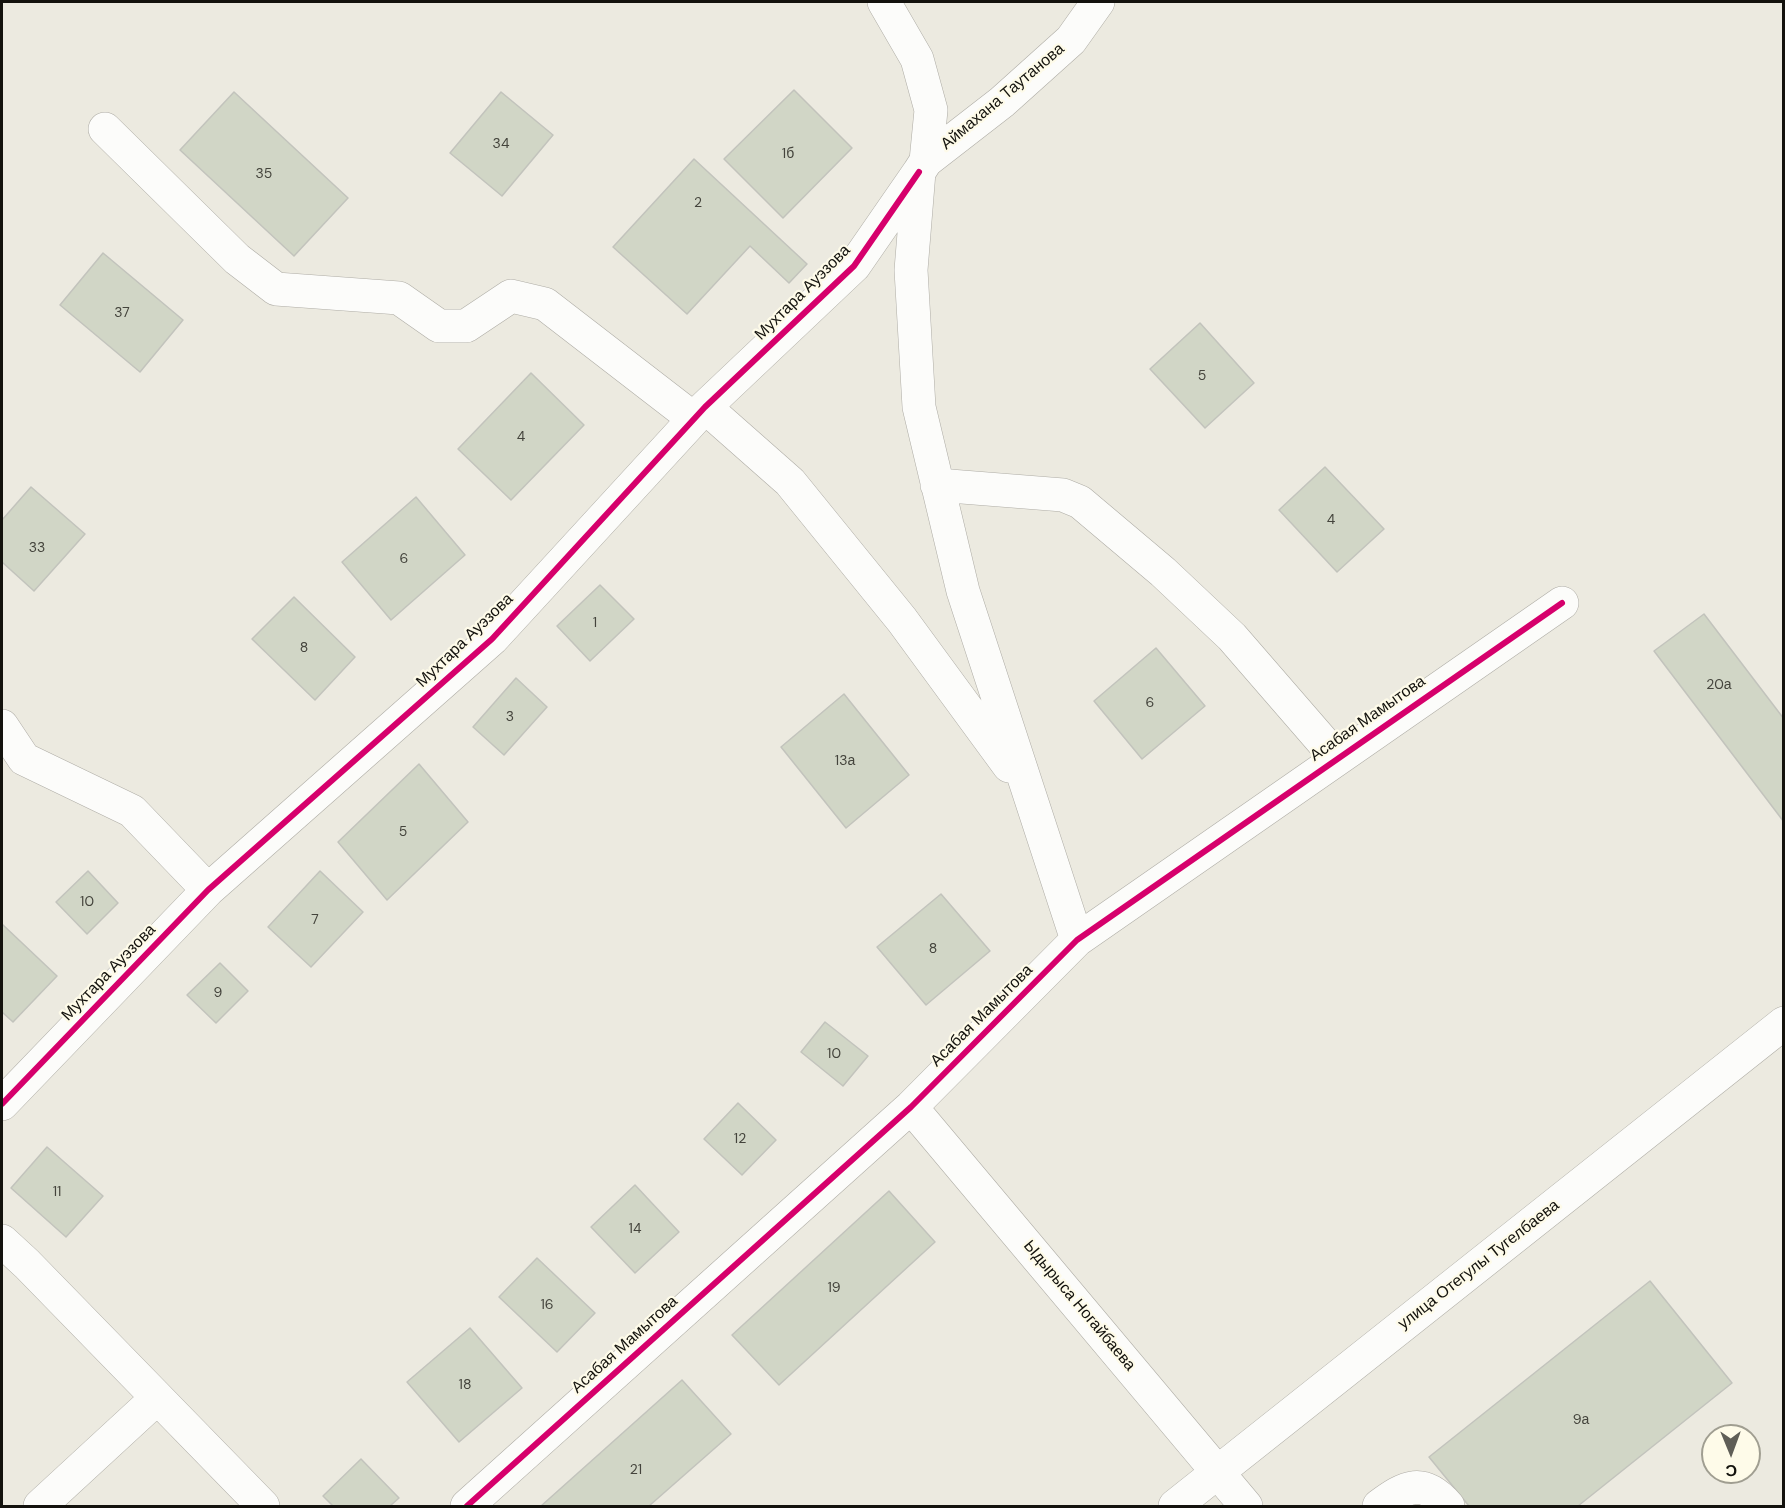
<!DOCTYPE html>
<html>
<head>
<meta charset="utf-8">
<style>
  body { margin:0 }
  #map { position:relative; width:1785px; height:1508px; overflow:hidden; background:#eceae0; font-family:"DM Sans",sans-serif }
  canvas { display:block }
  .frame { position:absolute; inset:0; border:3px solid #13120d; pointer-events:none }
  .north { position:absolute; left:1701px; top:1424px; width:60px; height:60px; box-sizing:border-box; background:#fefbe9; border:2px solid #a09e91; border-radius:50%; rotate:179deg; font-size:16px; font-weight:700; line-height:24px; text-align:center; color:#13120d }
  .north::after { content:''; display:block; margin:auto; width:21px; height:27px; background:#5f5e57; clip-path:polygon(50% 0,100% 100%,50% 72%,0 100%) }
</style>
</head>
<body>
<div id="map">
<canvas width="1785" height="1508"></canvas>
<div class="frame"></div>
<div class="north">С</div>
</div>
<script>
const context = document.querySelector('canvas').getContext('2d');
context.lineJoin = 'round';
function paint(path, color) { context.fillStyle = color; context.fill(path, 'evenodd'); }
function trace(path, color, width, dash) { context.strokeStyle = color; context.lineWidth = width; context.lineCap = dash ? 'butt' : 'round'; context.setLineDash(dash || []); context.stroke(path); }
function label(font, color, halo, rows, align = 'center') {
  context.font = font + ' "DM Sans",sans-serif'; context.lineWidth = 4.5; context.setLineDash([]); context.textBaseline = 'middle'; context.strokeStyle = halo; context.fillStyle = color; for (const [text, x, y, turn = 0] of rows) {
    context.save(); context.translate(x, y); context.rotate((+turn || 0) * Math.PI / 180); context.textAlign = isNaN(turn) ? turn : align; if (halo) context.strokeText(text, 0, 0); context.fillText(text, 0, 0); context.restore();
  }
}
const building = new Path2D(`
  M 794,90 L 852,148 L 783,218 L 724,159 Z
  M 234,92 L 348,198 L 294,256 L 180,150 Z
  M 501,92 L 553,135 L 502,196 L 450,153 Z
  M 694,159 L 807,264 L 789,283 L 750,246 L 687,314 L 613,247 Z
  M 103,253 L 183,320 L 140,372 L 60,305 Z
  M 1200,323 L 1254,383 L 1205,428 L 1150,369 Z
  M 531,373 L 584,425 L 511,500 L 458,449 Z
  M 1325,467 L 1384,529 L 1337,572 L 1279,510 Z
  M 31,487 L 85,534 L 34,591 L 2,562 L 2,520 Z
  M 416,497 L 465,555 L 391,620 L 342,562 Z
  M 600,585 L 634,619 L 590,661 L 557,626 Z
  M 294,597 L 355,657 L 315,700 L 252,639 Z
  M 1704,614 L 1784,719 L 1784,822 L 1654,651 Z
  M 1156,648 L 1205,706 L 1142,759 L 1094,701 Z
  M 516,678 L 547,707 L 504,755 L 473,727 Z
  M 844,694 L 909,775 L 846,828 L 781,747 Z
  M 419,764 L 468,822 L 387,900 L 338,842 Z
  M 88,871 L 118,903 L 87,934 L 56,902 Z
  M 320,871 L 363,912 L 311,967 L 268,927 Z
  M 941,894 L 990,951 L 926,1005 L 877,947 Z
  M 2,924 L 57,976 L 13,1022 L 2,1012 Z
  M 220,963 L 248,991 L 216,1023 L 187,995 Z
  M 825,1022 L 868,1056 L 843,1086 L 801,1052 Z
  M 738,1103 L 776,1140 L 742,1175 L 704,1139 Z
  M 47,1147 L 103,1196 L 66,1237 L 11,1188 Z
  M 635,1185 L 679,1232 L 635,1273 L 591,1227 Z
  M 889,1191 L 935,1242 L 779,1385 L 732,1335 Z
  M 537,1258 L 595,1313 L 557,1352 L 499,1297 Z
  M 1650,1281 L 1732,1383 L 1578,1506 L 1469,1506 L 1429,1457 Z
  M 470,1328 L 522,1388 L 459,1442 L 407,1382 Z
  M 682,1380 L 731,1434 L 649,1506 L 541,1506 Z
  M 361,1459 L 399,1498 L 390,1506 L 333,1506 L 323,1496 Z`);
paint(building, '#d1d6c6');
trace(building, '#c2c3bc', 1.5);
const minor = new Path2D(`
  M 884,2 L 917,59 L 931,110 L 926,161
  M 105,129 L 237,259 L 276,289 L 399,298 L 439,326 L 466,326 L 511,296 L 545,304 L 694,419
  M 705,407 L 790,482 L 902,620 L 1009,766
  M 937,485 L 1063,495 L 1080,502 L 1163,572 L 1232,637 L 1336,757
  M 2,726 L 24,759 L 132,811 L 208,890
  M 1077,940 L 963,591 L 919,407 L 911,270 L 919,172 L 926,161 L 1002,102 L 1071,40 L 1098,2
  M 2,1104 L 208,890 L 492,639 L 705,407 L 854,266 L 919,172
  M 911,1107 L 1246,1506
  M 2,1241 L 27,1264 L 263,1506
  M 40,1506 L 156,1399
  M 467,1506 L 911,1107 L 1077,940 L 1562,603
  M 1379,1506 C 1406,1486 1423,1477 1448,1506`);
const primary = new Path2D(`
  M 1175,1506 L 1784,1023`);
trace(minor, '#aeaca5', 34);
trace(primary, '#aeaca5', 34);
trace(minor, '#fcfcfa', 33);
trace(primary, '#fcfcfa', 33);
trace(new Path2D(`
  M 2,1104 L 208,890 L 492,639 L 705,407 L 854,266 L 919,172
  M 467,1506 L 911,1107 L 1077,940 L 1562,603`), '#d6006c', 6);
label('14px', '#44443c', null, [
  ["34",501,144],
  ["1б",788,154],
  ["35",264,174],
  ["2",698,203],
  ["37",122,313],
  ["5",1202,376],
  ["4",521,437],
  ["4",1331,520],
  ["33",37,548],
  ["6",404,559],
  ["1",595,623],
  ["8",304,648],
  ["20а",1719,685],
  ["6",1150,703],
  ["3",510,717],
  ["13а",845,761],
  ["5",403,832],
  ["10",87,902],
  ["7",315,920],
  ["8",933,949],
  ["9",218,993],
  ["10",834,1054],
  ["12",740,1139],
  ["11",57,1192],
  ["14",635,1229],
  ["19",834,1288],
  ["16",547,1305],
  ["18",465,1385],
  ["9а",1581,1420],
  ["21",636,1470]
]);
label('16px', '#13120d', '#fefbe9', [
  ["Аймахана Таутанова",1003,97,-40],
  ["Мухтара Ауэзова",803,293,-45],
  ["Мухтара Ауэзова",465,641,-44],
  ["Асабая Мамытова",1368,719,-35],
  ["Мухтара Ауэзова",109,973,-46],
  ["Асабая Мамытова",982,1016,-45],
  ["улица Отегулы Тугелбаева",1479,1265,-38],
  ["Ыдырыса Ногайбаева",1079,1306,50],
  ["Асабая Мамытова",625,1345,-42]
]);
</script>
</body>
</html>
